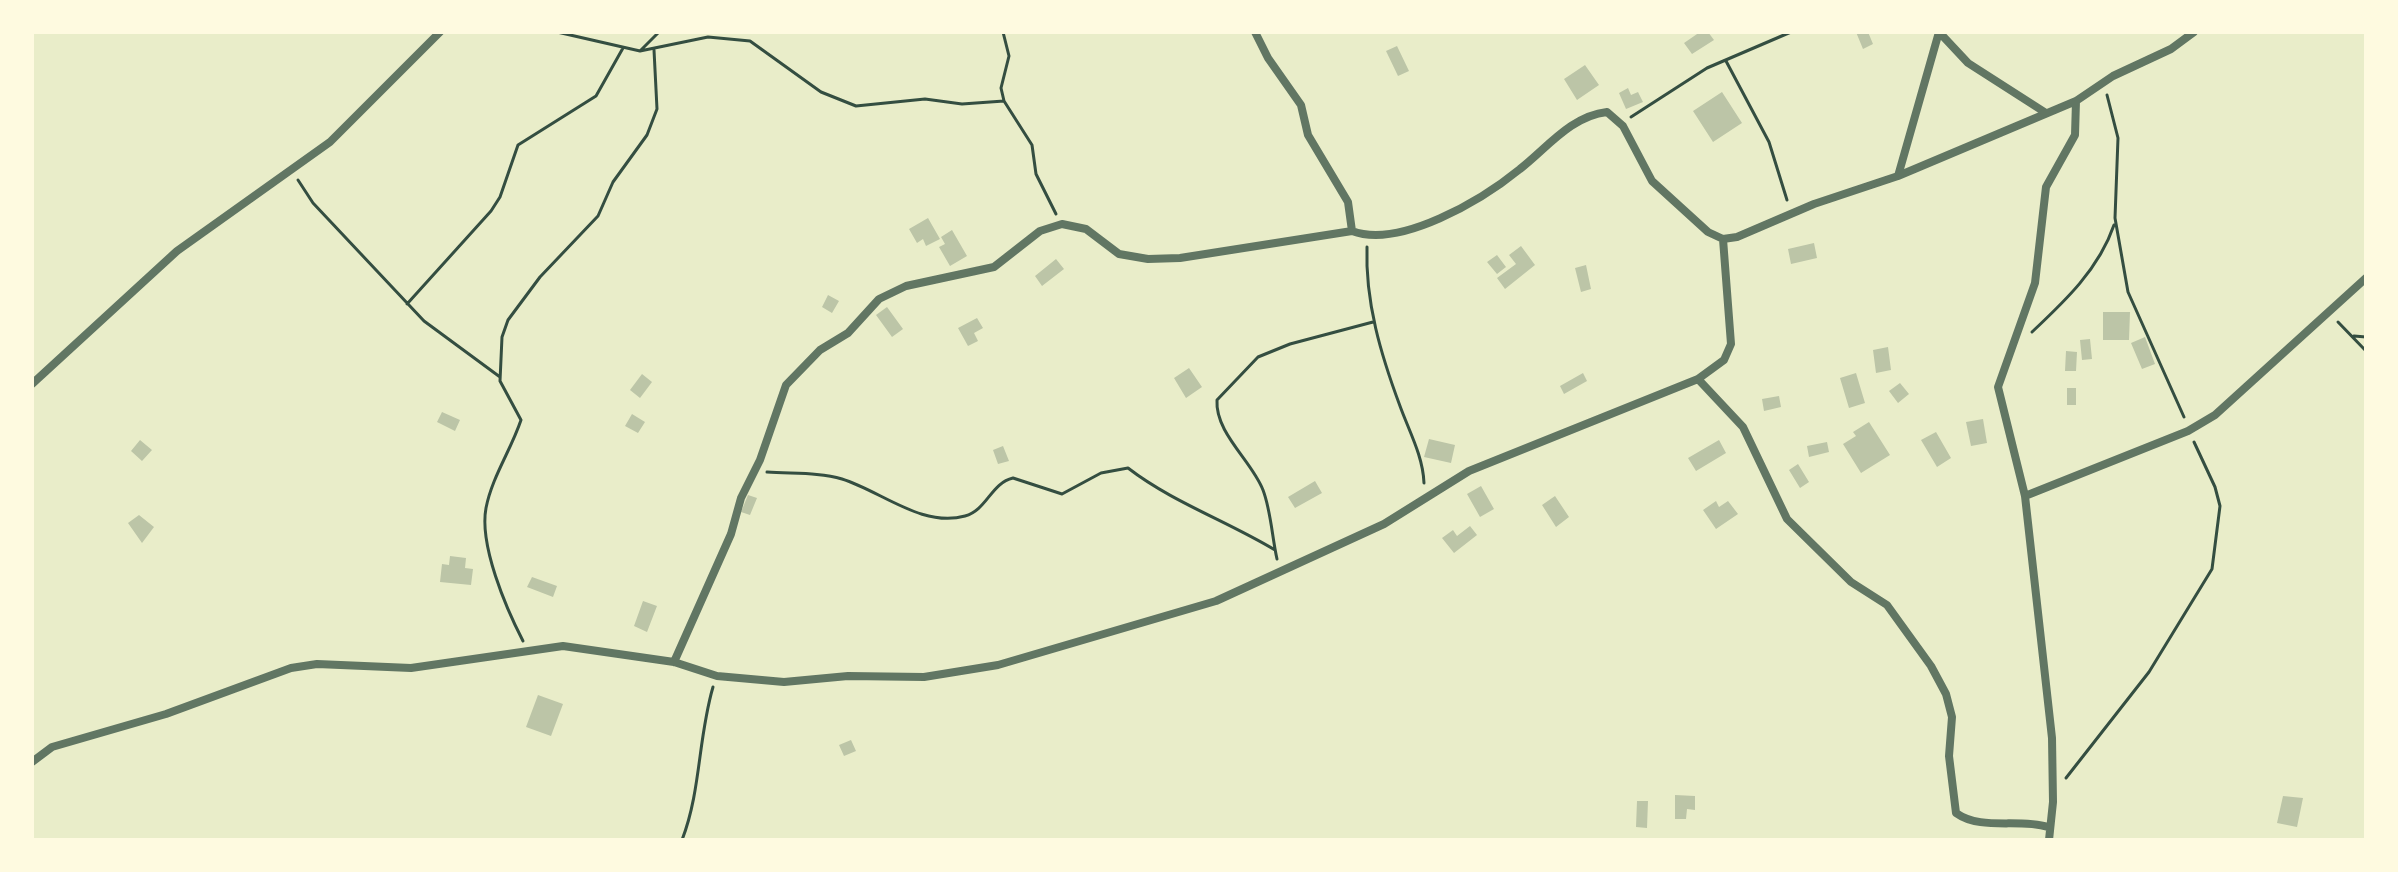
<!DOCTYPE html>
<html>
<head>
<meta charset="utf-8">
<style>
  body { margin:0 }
  #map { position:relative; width:2398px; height:872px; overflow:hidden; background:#e9edc9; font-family:"IBM Plex Sans",sans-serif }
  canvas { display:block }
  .frame { position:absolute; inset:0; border:34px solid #fefae0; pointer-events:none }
</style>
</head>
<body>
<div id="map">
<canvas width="2398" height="872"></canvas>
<div class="frame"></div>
</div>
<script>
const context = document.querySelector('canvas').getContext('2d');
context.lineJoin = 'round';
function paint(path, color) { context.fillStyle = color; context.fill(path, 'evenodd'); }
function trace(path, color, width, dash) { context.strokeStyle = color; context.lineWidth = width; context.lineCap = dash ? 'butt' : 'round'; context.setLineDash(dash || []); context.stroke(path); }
paint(new Path2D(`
  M 1700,32 L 1708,32 L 1714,40 L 1692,54 L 1684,43 Z
  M 1856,32 L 1868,32 L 1873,44 L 1863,49 Z
  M 1397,46 L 1409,71 L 1398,76 L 1386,51 Z
  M 1585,65 L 1599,85 L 1577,100 L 1564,79 Z
  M 1628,88 L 1631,95 L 1638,92 L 1643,102 L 1626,109 L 1619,93 Z
  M 1722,92 L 1742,123 L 1713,142 L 1693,111 Z
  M 928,218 L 940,239 L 926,246 L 923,239 L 917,243 L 909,229 Z
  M 952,230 L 967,256 L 950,266 L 939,247 L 945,244 L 941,237 Z
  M 1814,243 L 1817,258 L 1791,264 L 1788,249 Z
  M 1521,246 L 1535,265 L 1505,289 L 1497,278 L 1516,264 L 1509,255 Z
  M 1497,255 L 1506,267 L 1497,274 L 1487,262 Z
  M 1056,259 L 1064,269 L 1042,286 L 1035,276 Z
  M 1586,265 L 1591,289 L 1581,292 L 1575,268 Z
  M 828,295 L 839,301 L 832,313 L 822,307 Z
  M 887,307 L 903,329 L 892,337 L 876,315 Z
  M 2103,312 L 2130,312 L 2129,340 L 2103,340 Z
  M 977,318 L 983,328 L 974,333 L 978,341 L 968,346 L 958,328 Z
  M 2145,337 L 2155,364 L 2142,369 L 2131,343 Z
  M 2090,339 L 2092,359 L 2082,360 L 2080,340 Z
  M 1888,347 L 1891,370 L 1876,373 L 1873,350 Z
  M 2066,351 L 2077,352 L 2076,371 L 2065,371 Z
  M 1189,368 L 1202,387 L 1186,398 L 1174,378 Z
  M 1583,373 L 1587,381 L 1564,394 L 1560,386 Z
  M 1856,373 L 1865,403 L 1849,408 L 1840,378 Z
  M 642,374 L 652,382 L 640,398 L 630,390 Z
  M 1900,383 L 1909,394 L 1898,403 L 1889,391 Z
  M 2067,388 L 2076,388 L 2076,405 L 2067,405 Z
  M 1779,396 L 1781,407 L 1764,411 L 1762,399 Z
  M 442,412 L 460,420 L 455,431 L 437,422 Z
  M 632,414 L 645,422 L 638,433 L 625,426 Z
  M 1983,419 L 1987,443 L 1971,446 L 1966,422 Z
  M 1869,422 L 1890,455 L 1861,473 L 1843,444 L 1856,436 L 1853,432 Z
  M 1936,432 L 1951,458 L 1937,467 L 1921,440 Z
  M 1429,439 L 1455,445 L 1451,463 L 1424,457 Z
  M 140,440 L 152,450 L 142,461 L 131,451 Z
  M 1719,440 L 1726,453 L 1696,471 L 1688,458 Z
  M 1827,442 L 1829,452 L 1809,457 L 1807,446 Z
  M 1003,446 L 1009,461 L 998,464 L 993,450 Z
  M 1798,464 L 1809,482 L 1800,488 L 1789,470 Z
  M 1315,481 L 1322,493 L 1295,508 L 1288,497 Z
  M 1481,486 L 1494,509 L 1480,517 L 1467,494 Z
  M 748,495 L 757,498 L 750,515 L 741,512 Z
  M 1555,496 L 1569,517 L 1556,527 L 1542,505 Z
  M 1716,501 L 1719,507 L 1728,501 L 1738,514 L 1716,529 L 1703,510 Z
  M 139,515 L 154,527 L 142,543 L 128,523 Z
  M 1470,526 L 1477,535 L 1454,553 L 1442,538 L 1453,530 L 1457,536 Z
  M 450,556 L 466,558 L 465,568 L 473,569 L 471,585 L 440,582 L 442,564 L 449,565 Z
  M 532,577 L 557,586 L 553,597 L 527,587 Z
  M 643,601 L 657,606 L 647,632 L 634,626 Z
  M 538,695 L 563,704 L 551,736 L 526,727 Z
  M 851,740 L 856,751 L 844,756 L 839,745 Z
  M 1675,795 L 1695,796 L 1695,810 L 1687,809 L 1686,819 L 1675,819 Z
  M 2283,796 L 2303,798 L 2297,827 L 2277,823 Z
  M 1637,801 L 1648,801 L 1647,828 L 1636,827 Z`), '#bcc5a7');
trace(new Path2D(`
  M 557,32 L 640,51 L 708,37 L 750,41 L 821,92 L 856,106 L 925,99 L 962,104 L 1004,101
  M 1003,32 L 1009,56 L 1001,88 L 1004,101 L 1032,145 L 1036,174 L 1056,214
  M 640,51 L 659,32
  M 1726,61 L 1769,142 L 1787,200
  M 2107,95 L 2118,138 L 2115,218
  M 1631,117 L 1707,68 L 1791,32
  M 298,180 L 313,203 L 424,321 L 500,377
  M 2115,218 L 2128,292 L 2184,417
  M 1367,247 C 1365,302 1381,355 1400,406 C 1409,431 1423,456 1424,483
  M 407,304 L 491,211 L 500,197 L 518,145 L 596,96 L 623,48
  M 2338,322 L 2366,351
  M 2032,332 C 2065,301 2099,269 2114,225
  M 2354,336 L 2366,337
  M 767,472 C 791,474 819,472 842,479 C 881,491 922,528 965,516 C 987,510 991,483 1013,478 L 1062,494 L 1101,473 L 1128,468 C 1172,502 1227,521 1275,550
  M 1277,559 C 1272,537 1271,511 1263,490 C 1252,461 1215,433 1217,400 L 1258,357 L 1290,344 L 1373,322
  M 523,641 C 506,608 479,545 486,508 C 492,477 511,450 521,420 L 500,381 L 502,337 L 508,320 L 540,277 L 598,216 L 613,182 L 647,135 L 657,109 L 654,50
  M 2066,778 L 2149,672 L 2212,569 L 2220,506 L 2215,487 L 2194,442
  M 682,840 C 701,791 698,738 713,687`), '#344e41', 3);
trace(new Path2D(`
  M 1255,32 L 1268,58 L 1301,105 L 1308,135 L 1348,202 L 1352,231 C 1400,249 1482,200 1520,169 C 1547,148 1571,116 1607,112 L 1623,126 L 1652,181 L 1708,232 L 1723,239 L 1737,237 L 1814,204 L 1898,176 L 2076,101 L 2113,76 L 2171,49 L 2194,32
  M 1939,32 L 1968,63 L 2046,113
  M 1898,176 L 1939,32
  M 1698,379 L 1743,427 L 1787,519 L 1851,582 L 1887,605 L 1931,666 L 1946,694 L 1952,717 L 1949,756 L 1956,813 C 1981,831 2018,818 2048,827
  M 32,384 L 177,251 L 330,142 L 440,32
  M 2025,496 L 2188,431 L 2215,415 L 2366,278
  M 674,662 L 731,534 L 741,498 L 760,460 L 786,385 L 820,350 L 848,333 L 879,299 L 906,286 L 994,267 L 1040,231 L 1062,224 L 1086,229 L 1119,254 L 1148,259 L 1180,258 L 1352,231
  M 32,762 L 52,747 L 166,714 L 291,668 L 317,664 L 411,668 L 563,646 L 674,662 L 717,676 L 784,682 L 848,676 L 924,677 L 998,665 L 1216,601 L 1384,524 L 1469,471 L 1698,379 L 1724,360 L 1731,344 L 1723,239
  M 2049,840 L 2053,802 L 2052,738 L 2025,496 L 1998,387 L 2035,283 L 2046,187 L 2075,135 L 2076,101`), '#617663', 8);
</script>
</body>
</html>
